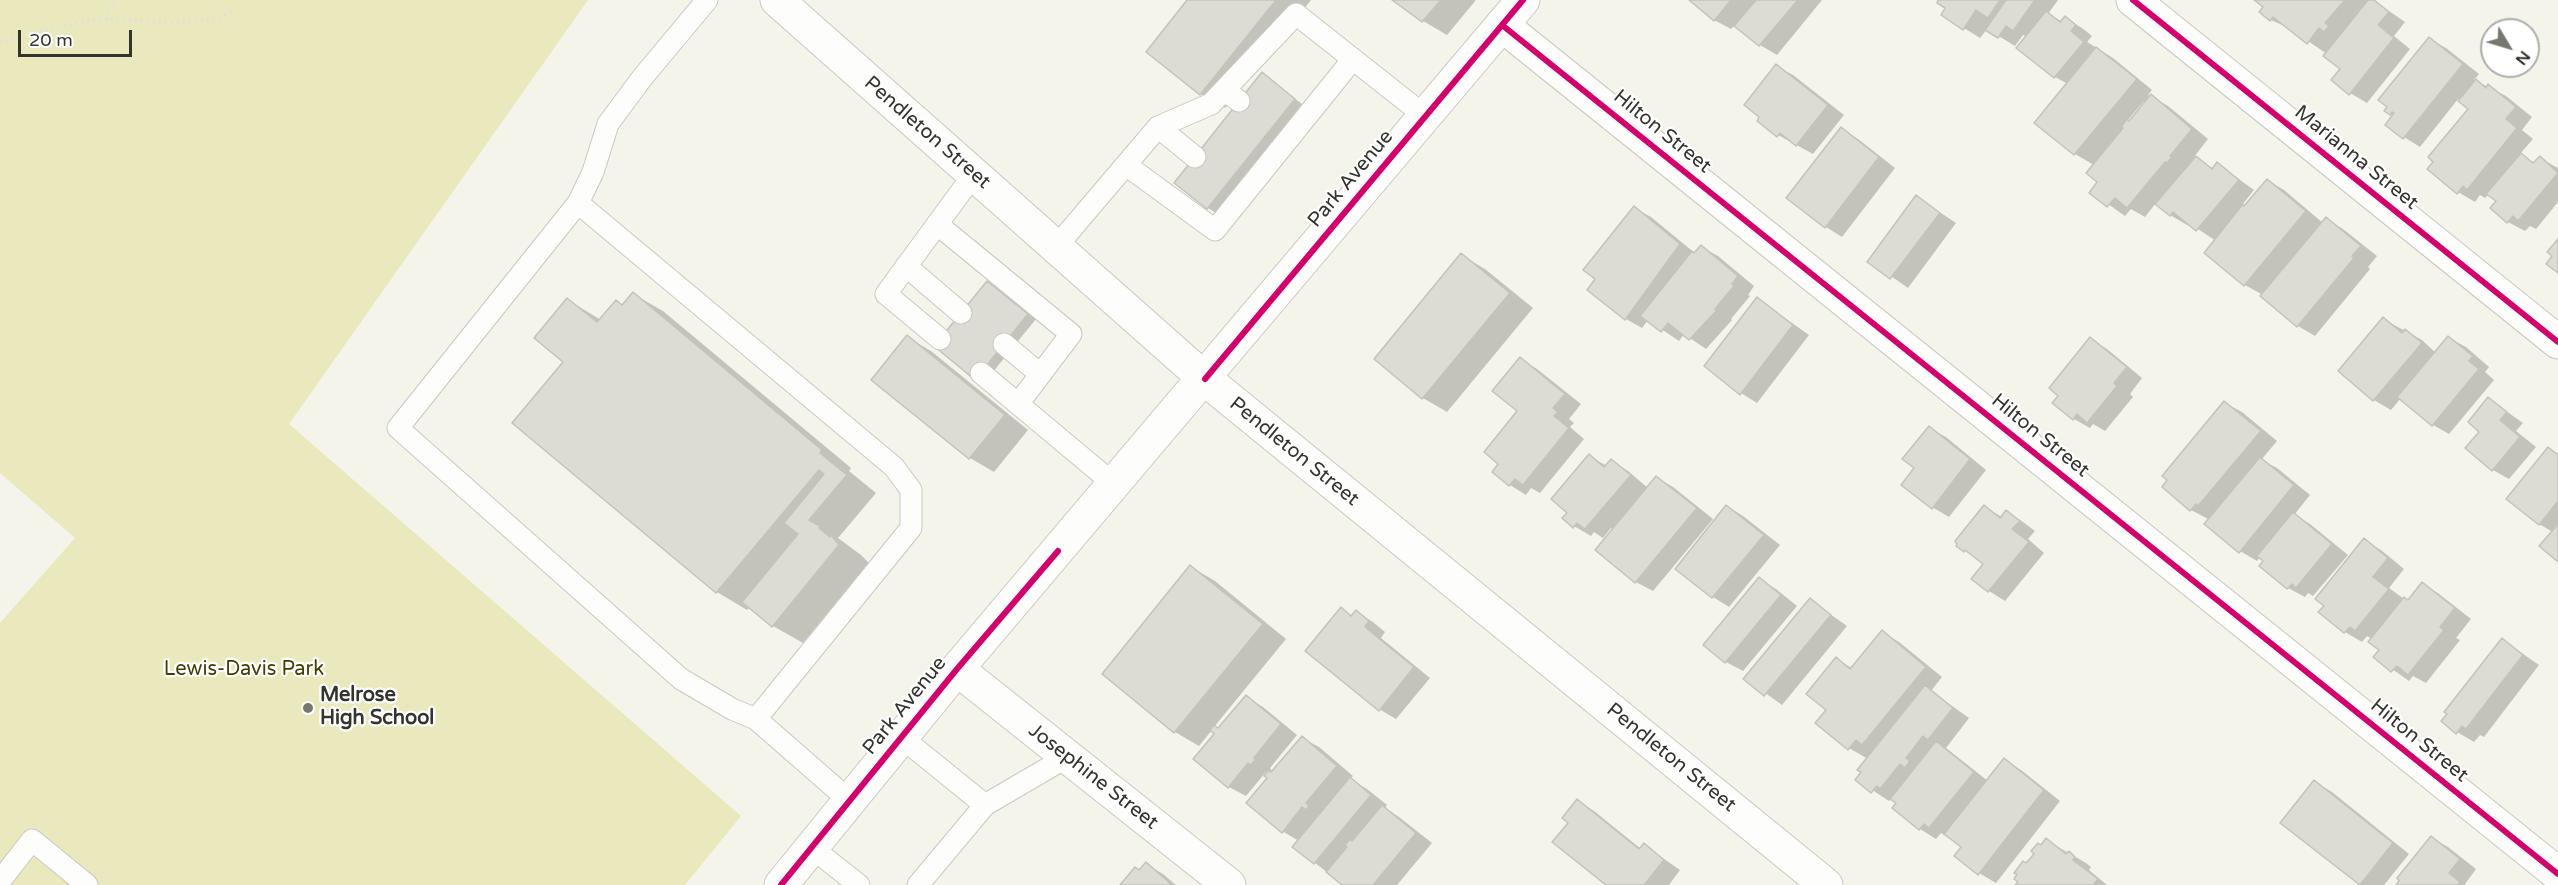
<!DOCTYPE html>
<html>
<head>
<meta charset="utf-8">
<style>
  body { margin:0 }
  #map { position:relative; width:2558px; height:885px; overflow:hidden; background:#f4f4eb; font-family:"Varela Round",sans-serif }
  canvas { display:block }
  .north { position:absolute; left:2480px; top:18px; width:60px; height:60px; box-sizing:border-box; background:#fff; border:2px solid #aeaeab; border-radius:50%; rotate:128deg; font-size:16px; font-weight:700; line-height:24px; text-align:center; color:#34342e }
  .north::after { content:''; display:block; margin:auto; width:21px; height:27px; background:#777770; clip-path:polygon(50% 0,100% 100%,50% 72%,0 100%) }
  .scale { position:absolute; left:18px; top:30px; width:114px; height:27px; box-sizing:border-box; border:3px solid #34342e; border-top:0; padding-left:8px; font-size:18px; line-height:21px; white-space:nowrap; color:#34342e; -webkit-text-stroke:4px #fff; paint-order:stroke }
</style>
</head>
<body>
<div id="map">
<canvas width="2558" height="885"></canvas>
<div class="north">N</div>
<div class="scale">20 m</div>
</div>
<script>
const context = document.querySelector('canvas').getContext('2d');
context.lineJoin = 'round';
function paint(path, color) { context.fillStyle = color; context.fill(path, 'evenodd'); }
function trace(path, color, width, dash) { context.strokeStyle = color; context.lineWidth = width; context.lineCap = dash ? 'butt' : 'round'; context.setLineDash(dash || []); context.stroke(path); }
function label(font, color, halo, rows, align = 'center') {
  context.font = font + ' "Varela Round",sans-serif'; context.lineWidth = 4.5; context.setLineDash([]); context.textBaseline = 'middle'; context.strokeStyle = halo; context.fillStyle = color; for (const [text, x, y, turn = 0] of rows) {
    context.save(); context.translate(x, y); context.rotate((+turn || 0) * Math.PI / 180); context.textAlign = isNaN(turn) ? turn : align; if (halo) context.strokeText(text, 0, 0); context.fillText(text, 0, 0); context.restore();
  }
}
paint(new Path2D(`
  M 0,0 L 588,0 L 289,424 L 741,816 L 685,885 L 0,885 L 0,623 L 75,538 L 0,473 Z`), '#eae8bd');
paint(new Path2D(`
  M 1189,0 L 1311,0 L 1225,108 L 1201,94 Z
  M 1395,0 L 1476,0 L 1447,35 L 1423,21 Z
  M 1691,0 L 1822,0 L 1777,55 L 1760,45 L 1735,25 L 1731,29 L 1714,20 Z
  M 1940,0 L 2058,0 L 2048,14 L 2063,22 L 2065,18 L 2082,28 L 2092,36 L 2087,42 L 2113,58 L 2152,90 L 2148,95 L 2168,106 L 2208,139 L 2194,157 L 2214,169 L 2218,164 L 2254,190 L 2242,205 L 2245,207 L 2267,180 L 2284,190 L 2323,223 L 2326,219 L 2343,229 L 2377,256 L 2368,267 L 2370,269 L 2315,336 L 2298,326 L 2263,295 L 2245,285 L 2216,241 L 2189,223 L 2187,225 L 2170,215 L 2156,203 L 2145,217 L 2131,209 L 2125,216 L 2091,192 L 2099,182 L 2094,165 L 2075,154 L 2036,123 L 2068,84 L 2055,77 L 2027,37 L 2023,35 L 2015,46 L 1987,29 L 1980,38 L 1964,28 ZM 2144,101 L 2146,102 L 2130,122 L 2127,121 Z
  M 2256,0 L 2373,0 L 2405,22 L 2394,36 L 2410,49 L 2367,103 L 2350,93 L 2342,69 L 2327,54 L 2289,28 L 2271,20 L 2265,7 Z
  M 2429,39 L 2446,48 L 2479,74 L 2474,80 L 2506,96 L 2532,117 L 2522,130 L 2533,139 L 2520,154 L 2535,163 L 2540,158 L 2558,168 L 2558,202 L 2536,229 L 2530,226 L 2525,231 L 2508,222 L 2492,208 L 2498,201 L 2489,194 L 2485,198 L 2480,195 L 2475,202 L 2458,192 L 2470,108 L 2458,99 L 2420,147 L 2404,137 L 2394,116 L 2390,114 Z
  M 1776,66 L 1793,75 L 1844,115 L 1813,154 L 1778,135 Z
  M 1262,74 L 1302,104 L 1216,213 L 1208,208 Z
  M 1841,129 L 1858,139 L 1895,168 L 1842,237 L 1826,227 Z
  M 1917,197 L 1956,223 L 1908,288 L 1869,261 Z
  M 1634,208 L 1651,217 L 1696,254 L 1701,247 L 1718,256 L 1754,286 L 1748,295 L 1750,296 L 1731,319 L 1732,320 L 1706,349 L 1684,334 L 1679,341 L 1648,320 L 1642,328 L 1626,319 L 1597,279 Z
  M 1461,255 L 1485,269 L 1533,308 L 1447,412 L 1423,398 L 1376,359 Z
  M 988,282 L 1036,319 L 984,383 Z
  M 633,294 L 663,311 L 851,468 L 849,471 L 876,493 L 838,538 L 861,555 L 869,563 L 803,643 L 773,626 L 750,607 L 747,610 L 717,592 L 514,423 L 565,362 L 568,300 L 601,320 L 623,306 Z
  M 1758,299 L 1809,335 L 1757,403 L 1741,393 Z
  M 2383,319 L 2422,340 L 2436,353 L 2449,338 L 2466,347 L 2489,367 L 2485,372 L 2494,380 L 2449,434 L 2433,425 L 2401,398 L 2391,410 L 2374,400 Z
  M 907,337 L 931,351 L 1028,430 L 994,472 L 970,458 Z
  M 2090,339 L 2107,349 L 2142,378 L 2130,394 L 2133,397 L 2105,431 L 2093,424 L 2090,428 L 2074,419 Z
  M 1520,359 L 1537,369 L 1581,404 L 1569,419 L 1574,423 L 1570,427 L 1584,439 L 1540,493 L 1531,488 L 1526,495 L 1510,485 L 1500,464 L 1519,411 Z
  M 2489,399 L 2523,423 L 2516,431 L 2536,447 L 2509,479 L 2493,470 L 2481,431 Z
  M 2225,403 L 2242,412 L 2277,441 L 2261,460 L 2277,468 L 2310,495 L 2294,515 L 2310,524 L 2348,555 L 2313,596 L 2308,593 L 2305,597 L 2288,588 L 2261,566 L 2265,560 L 2260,557 L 2257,561 L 2240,551 L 2210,520 L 2191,510 Z
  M 1929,428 L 1946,437 L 1986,470 L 1949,517 L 1932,507 Z
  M 2549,449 L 2558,454 L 2558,560 L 2553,532 L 2539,524 Z
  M 1589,456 L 1607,466 L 1612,461 L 1628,471 L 1648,488 L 1657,478 L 1673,487 L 1713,519 L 1653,591 L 1636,582 L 1597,549 L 1614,530 L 1611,528 L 1603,538 L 1594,532 L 1591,536 L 1574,526 L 1569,513 Z
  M 1727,506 L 1743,516 L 1780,545 L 1729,607 L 1713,597 Z
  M 1985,507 L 2002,517 L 2007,512 L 2023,522 L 2035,531 L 2028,539 L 2044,553 L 2005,601 L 1989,591 L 1986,564 L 1958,545 Z
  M 2364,540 L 2381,550 L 2404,569 L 2389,588 L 2404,599 L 2409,601 L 2423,584 L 2439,594 L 2471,619 L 2456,638 L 2460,640 L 2426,683 L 2413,676 L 2409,681 L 2375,657 L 2381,650 L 2372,639 L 2367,636 L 2362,642 L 2345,632 Z
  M 1191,567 L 1215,581 L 1286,639 L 1214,727 L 1219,730 L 1246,697 L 1263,707 L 1297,735 L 1270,768 L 1273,772 L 1302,738 L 1319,747 L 1353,776 L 1350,779 L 1367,789 L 1387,805 L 1385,808 L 1399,817 L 1432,843 L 1397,885 L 1344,885 L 1294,847 L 1299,841 L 1282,831 L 1269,773 L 1266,772 L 1246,796 L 1229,787 L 1216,733 L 1212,730 L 1199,746 L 1175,732 L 1104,674 Z
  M 1759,579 L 1776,589 L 1797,606 L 1743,671 L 1726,662 Z
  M 1810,600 L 1847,626 L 1782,705 L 1746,679 Z
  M 1341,609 L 1353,616 L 1357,612 L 1373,622 L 1385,632 L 1381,638 L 1430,678 L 1396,719 L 1379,709 Z
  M 1882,632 L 1899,642 L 1942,677 L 1931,691 L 1969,718 L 1946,748 L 1988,781 L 2004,760 L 2021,770 L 2060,801 L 1996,883 L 1979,873 L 1963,847 L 1948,835 L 1947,837 L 1941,833 L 1936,839 L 1920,829 L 1898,803 L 1892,798 L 1889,801 L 1857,780 L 1863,772 L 1868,759 L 1849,748 L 1828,710 L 1836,659 L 1852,668 Z
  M 2503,640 L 2539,665 L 2484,737 L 2480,735 L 2474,742 L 2457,732 Z
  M 2315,782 L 2332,792 L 2409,854 L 2384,885 L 2360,885 L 2282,823 Z
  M 1578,801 L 1594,811 L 1641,849 L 1644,845 L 1680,870 L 1669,885 L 1608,885 L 1570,823 Z
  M 2432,838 L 2448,847 L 2476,869 L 2465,884 L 2466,885 L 2398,885 Z
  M 2046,840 L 2086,863 L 2091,867 L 2089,870 L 2107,885 L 2017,885 L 2027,865 Z
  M 1146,864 L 1163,874 L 1176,885 L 1122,885 Z`), '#0003');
const building = new Path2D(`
  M 1187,0 L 1276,0 L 1200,95 L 1146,52 Z
  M 1392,0 L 1441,0 L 1422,22 Z
  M 1689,0 L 1731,0 L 1714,21 Z
  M 1756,0 L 1798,0 L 1759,46 L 1734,26 Z
  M 1938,0 L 2000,0 L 1988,18 L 1976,10 L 1963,30 L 1941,15 L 1945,8 L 1937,3 Z
  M 2006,0 L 2035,0 L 2013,31 L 2006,26 L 1998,38 L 1985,30 Z
  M 2254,0 L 2345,0 L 2325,23 L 2329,26 L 2324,32 L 2319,28 L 2307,44 L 2273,17 L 2270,21 L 2259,12 L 2263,7 Z
  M 2368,0 L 2374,0 L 2389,12 L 2378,25 L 2394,38 L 2349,95 L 2331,80 L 2340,69 L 2323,56 Z
  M 2046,11 L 2060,22 L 2065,16 L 2076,25 L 2071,31 L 2084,42 L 2054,78 L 2016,48 Z
  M 2429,37 L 2463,64 L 2403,139 L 2385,125 L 2394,113 L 2392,112 L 2390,115 L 2384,111 L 2387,107 L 2378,100 Z
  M 2096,47 L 2137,79 L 2074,155 L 2034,123 Z
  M 1776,64 L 1828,105 L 1796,146 L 1780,133 L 1777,137 L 1757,121 L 1759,117 L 1744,105 Z
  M 1262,72 L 1295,99 L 1207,209 L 1174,183 Z
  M 2476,79 L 2486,88 L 2488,84 L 2516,107 L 2506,119 L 2517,128 L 2467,190 L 2463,186 L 2457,194 L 2427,169 L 2433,162 L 2428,157 L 2468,109 L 2458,101 Z
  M 2151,94 L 2192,129 L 2170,156 L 2172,157 L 2167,163 L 2165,162 L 2127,208 L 2115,198 L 2107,207 L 2089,193 L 2097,182 L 2086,173 L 2123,128 L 2121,127 L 2127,119 L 2129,121 Z
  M 1841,127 L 1879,157 L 1825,228 L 1786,198 Z
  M 2521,153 L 2533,163 L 2540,156 L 2558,173 L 2518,221 L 2513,216 L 2507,223 L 2490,208 L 2496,201 L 2486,194 Z
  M 2196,156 L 2212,169 L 2217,162 L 2239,180 L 2196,231 L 2173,212 L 2170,216 L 2155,204 Z
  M 2267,179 L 2306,211 L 2244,286 L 2204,253 L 2243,204 L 2244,206 Z
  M 1916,195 L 1940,213 L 1890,279 L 1867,262 Z
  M 1634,206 L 1680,244 L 1625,320 L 1587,290 L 1595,279 L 1583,270 Z
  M 2326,217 L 2361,246 L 2352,256 L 2354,258 L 2297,327 L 2260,296 Z
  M 2558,239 L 2558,273 L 2546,264 L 2552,256 L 2547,252 Z
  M 1701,245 L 1738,276 L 1732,284 L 1734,286 L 1715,309 L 1717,310 L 1689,340 L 1668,323 L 1661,332 L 1640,316 L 1692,251 L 1694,253 Z
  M 1461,253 L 1510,293 L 1422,399 L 1374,359 Z
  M 987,281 L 1028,314 L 975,380 L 934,346 Z
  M 633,292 L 822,450 L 820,453 L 847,475 L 809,520 L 820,526 L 819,528 L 830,537 L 831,535 L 839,545 L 772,627 L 742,602 L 798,534 L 784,523 L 824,474 L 819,470 L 716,593 L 512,423 L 563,362 L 534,338 L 567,298 L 597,322 L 616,300 L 622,305 Z
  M 1757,297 L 1793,325 L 1740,395 L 1704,366 Z
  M 2383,317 L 2402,333 L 2405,329 L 2422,343 L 2373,401 L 2338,371 Z
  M 907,335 L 1005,415 L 969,459 L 871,380 Z
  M 2448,336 L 2473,356 L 2469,361 L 2479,369 L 2432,426 L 2397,397 Z
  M 2090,337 L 2127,367 L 2114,383 L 2117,386 L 2087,423 L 2077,414 L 2073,420 L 2052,403 L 2058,396 L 2049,388 Z
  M 1520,357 L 1565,394 L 1553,408 L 1558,412 L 1554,416 L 1569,428 L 1523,485 L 1515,479 L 1509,486 L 1492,472 L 1498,464 L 1484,452 L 1517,411 L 1492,391 Z
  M 2488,397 L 2507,412 L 2500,420 L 2520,437 L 2492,471 L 2465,448 L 2479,432 L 2468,422 Z
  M 2224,401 L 2261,431 L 2198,506 L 2196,504 L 2190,511 L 2162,487 L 2167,480 L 2162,476 Z
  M 1929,426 L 1970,459 L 1932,509 L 1901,485 L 1914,468 L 1902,459 Z
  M 2548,447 L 2558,455 L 2558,501 L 2539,525 L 2506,499 Z
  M 1589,454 L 1604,467 L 1611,459 L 1631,475 L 1585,529 L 1577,523 L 1573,528 L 1562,518 L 1567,513 L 1551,499 Z
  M 2260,457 L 2294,485 L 2239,553 L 2204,524 Z
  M 1656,476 L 1697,508 L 1635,583 L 1595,550 Z
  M 1726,505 L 1764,535 L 1712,598 L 1675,569 Z
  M 1984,505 L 2000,518 L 2006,510 L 2020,521 L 2012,529 L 2029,542 L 1988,592 L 1971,579 L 1983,564 L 1965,550 L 1964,552 L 1956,546 L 1957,544 L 1955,541 Z
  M 2293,512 L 2332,544 L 2296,588 L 2292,584 L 2287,589 L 2259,566 L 2263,561 L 2257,556 Z
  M 2558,524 L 2558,562 L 2539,546 Z
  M 2364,538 L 2388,558 L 2373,577 L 2389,589 L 2355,631 L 2350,627 L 2344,633 L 2318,612 L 2324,606 L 2315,599 Z
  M 1190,565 L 1263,624 L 1174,733 L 1102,674 Z
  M 1759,577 L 1781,595 L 1725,663 L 1703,645 Z
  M 2422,582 L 2455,608 L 2440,627 L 2444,630 L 2408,675 L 2397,666 L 2391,672 L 2373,657 L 2379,650 L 2368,642 L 2404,597 L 2408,600 Z
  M 1810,598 L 1831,615 L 1764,696 L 1743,679 Z
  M 1341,607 L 1351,616 L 1356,610 L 1369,621 L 1365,627 L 1414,667 L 1379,711 L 1305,651 Z
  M 1882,630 L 1926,667 L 1862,745 L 1856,740 L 1848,750 L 1815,723 L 1826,710 L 1806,694 L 1836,657 L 1850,669 Z
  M 2502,638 L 2523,655 L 2466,729 L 2462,726 L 2456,734 L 2441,721 L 2447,714 L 2444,712 Z
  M 1925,685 L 1953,708 L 1928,740 L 1923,736 L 1906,758 L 1910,761 L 1905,768 L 1900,764 L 1880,789 L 1877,786 L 1871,793 L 1855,780 L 1861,772 L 1857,770 Z
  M 1246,695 L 1281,724 L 1254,758 L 1255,760 L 1251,765 L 1248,763 L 1228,788 L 1193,759 L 1214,734 L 1210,730 L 1214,725 L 1218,728 Z
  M 1302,736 L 1337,766 L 1306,803 L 1309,806 L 1306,810 L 1302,807 L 1282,833 L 1246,803 L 1267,778 L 1264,776 L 1269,770 L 1271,772 Z
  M 1936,741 L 1974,772 L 1929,828 L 1924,824 L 1919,830 L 1892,808 L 1896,803 L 1890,799 Z
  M 2004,758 L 2044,790 L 1978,875 L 1954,856 L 1961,847 L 1944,834 Z
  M 1350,777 L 1371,795 L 1314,864 L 1292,847 Z
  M 2314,780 L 2393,843 L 2360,885 L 2280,823 Z
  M 1577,799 L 1639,849 L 1644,843 L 1664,860 L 1644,885 L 1606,885 L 1552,842 L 1568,823 L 1562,818 Z
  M 1382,805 L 1416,833 L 1373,885 L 1342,885 L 1326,872 L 1347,847 L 1345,845 L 1350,839 L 1352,841 Z
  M 2431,836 L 2460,859 L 2449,873 L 2460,882 L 2458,885 L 2396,885 L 2399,881 L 2397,878 Z
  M 2046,838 L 2066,854 L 2069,851 L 2075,857 L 2073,860 L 2098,879 L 2093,885 L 2015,885 L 2018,882 L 2014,879 L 2017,874 L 2014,873 L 2023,861 L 2026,863 L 2034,854 L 2031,851 L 2038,843 L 2041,845 Z
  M 1146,862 L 1172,885 L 1120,885 L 1135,867 L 1139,870 Z`);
paint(building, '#dcdcd4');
trace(building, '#c3c3bc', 1.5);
const lane = new Path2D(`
  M 1224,90 L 1239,101
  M 1158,127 L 1195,157
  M 1126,165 L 1215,230 L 1353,59
  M 578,203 L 593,172 L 608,124 L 642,78 L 707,0
  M 937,224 L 1071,334 L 1018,404
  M 1056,247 L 1158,127 L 1211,104 L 1296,14 L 1425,116
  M 906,266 L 961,313
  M 940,339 L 886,294 L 974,174
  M 1004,344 L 1040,374
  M 981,373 L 1115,485
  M 756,719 L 911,528 L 911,490 L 894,467 L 578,203 L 398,428 L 681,679 L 732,709 L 756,719 L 850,801
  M 901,737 L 985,805 L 918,885
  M 985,805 L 1067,757
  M 812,848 L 859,885
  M 0,881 L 32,840 L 87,885`);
const street = new Path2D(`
  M 2133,0 L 2558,342
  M 1502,25 L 2558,874
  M 957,669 L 1229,885`);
const secondary = new Path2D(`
  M 777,0 L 1205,379 L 1826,885
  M 781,885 L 957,669 L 1523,0`);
trace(lane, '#c9c9c2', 23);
trace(street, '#c9c9c2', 35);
trace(secondary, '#c9c9c2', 35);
trace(new Path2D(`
  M 106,19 L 115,0
  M 0,43 C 35,35 72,21 108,19 C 149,18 197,32 234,10`), '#e0e0de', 4, [1.5, 4.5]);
trace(lane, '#fdfdfc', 21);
trace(street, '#fdfdfc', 33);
trace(secondary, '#fdfdfc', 33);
trace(new Path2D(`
  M 2133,0 L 2558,342
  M 1502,25 L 2558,874
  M 1205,379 L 1523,0
  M 781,885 L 957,669 L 1058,551`), '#d6006c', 6);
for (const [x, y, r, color] of [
  [308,708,6,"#777770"]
]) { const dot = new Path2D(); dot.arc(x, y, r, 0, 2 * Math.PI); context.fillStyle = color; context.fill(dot); trace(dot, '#fff', 2); }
label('20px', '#34342e', '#fff', [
  ["Hilton Street",1662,132,39],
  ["Pendleton Street",927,133,41],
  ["Marianna Street",2356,158,39],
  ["Park Avenue",1351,179,-50],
  ["Hilton Street",2040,436,39],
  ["Pendleton Street",1294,452,39],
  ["Park Avenue",905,706,-51],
  ["Hilton Street",2419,741,39],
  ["Pendleton Street",1671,758,39],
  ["Josephine Street",1093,777,38]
]);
label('20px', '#413f00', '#fff', [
  ["Lewis-Davis Park",244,670]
]);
label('bold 20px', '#34342e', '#fff', [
  ["Melrose",320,696],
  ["High School",320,719]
], 'left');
</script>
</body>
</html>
